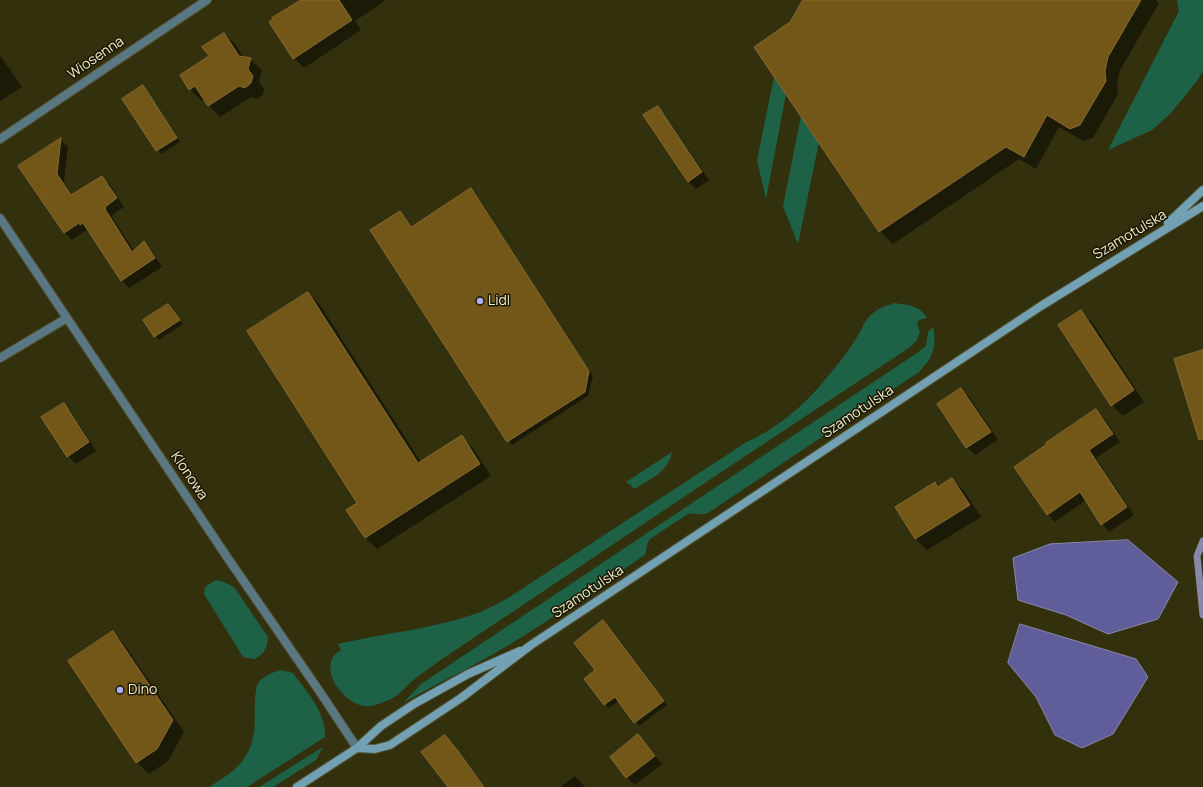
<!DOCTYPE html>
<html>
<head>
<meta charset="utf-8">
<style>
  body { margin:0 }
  canvas { display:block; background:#33300e }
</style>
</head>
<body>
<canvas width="1203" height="787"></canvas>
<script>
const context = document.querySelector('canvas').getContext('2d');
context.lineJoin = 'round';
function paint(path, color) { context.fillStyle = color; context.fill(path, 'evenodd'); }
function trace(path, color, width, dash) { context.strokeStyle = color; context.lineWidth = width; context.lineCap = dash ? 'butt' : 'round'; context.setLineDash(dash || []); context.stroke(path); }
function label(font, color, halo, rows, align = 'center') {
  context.font = font + ' Manrope,sans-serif'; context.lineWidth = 3; context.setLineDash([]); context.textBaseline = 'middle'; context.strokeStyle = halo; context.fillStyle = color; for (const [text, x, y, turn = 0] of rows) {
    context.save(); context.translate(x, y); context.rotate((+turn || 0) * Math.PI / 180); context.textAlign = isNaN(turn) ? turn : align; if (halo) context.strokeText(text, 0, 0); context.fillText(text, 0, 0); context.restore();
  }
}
paint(new Path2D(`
  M 1177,0 L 1203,0 L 1203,71 L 1197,81 L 1171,113 L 1152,130 L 1108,150 L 1179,11 Z
  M 774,77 L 786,94 L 766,199 L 757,160 Z
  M 801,116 L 819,142 L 798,244 L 783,206 Z
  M 894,303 C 907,305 920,305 927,318 L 919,320 L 917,324 L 920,332 L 917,340 L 909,348 C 778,434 647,521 517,609 C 484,631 450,653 417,677 C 407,684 401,695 389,700 C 382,703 373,707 364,706 C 346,704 322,675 333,657 C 334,654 338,652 341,650 L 338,644 C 385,633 433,629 478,613 C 488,609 498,603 508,598 L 745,443 C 776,429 803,407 824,381 C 836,367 848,352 857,337 C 862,330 864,321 870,316 C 876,309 886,306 894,303 Z
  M 933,327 C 937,348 933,357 919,372 L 708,513 C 701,516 695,512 688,514 L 650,539 L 648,542 L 645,555 C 598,586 551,620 502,649 C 470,668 436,684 403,703 L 421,684 L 917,353 L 926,346 L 928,332 Z
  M 672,452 C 668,473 650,479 634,489 L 630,484 L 627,483 L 626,482 Z
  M 216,580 L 224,582 L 234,587 L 268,637 C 267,648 265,653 255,659 L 243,657 L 204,594 L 205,587 Z
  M 281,670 L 293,673 C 307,692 326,712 325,737 L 247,787 L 209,787 C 221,779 238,770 245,757 C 249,752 252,743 253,737 C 257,724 252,690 259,682 C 264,676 273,672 281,670 Z
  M 323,747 L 316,760 L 273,787 L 259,787 Z`), '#1d6147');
const water = new Path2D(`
  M 1128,540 L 1178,582 L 1158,619 L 1108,634 L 1066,615 L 1018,600 L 1013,558 L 1050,544 Z
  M 1020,624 L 1136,659 L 1148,677 L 1113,734 L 1082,748 L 1055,735 L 1036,697 L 1008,663 Z`);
paint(water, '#5f5d9a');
trace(water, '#8a88aa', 1);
paint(new Path2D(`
  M 303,0 L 386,0 L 355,21 L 361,30 L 304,68 L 294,58 L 270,22 Z
  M 804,0 L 1156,0 L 1159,3 L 1120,70 L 1117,84 L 1118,94 L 1093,138 L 1083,141 L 1059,127 L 1036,169 L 1019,159 L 893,244 L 880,231 L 791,23 Z
  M 224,34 L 236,45 L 244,58 L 250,59 L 262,70 L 259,82 L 264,89 L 263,95 L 257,99 L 251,97 L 220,117 L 209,105 L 205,99 L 202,101 L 190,89 L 181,75 L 210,56 Z
  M 0,55 L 22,87 L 0,101 Z
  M 146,90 L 180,142 L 161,154 L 123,99 Z
  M 658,107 L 665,115 L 709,180 L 696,189 L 688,181 Z
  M 61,140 L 68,147 L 64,182 L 72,195 L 102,177 L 110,185 L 124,207 L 112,215 L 113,216 L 112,217 L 134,251 L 144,243 L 151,250 L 162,267 L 129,288 L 122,280 L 87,230 L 72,240 L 65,233 L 20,167 Z
  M 471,190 L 475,193 L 593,376 L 588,396 L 512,445 L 508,441 L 372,231 L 400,212 L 412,228 Z
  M 308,293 L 320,305 L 421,462 L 461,437 L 473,448 L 491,476 L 377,549 L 365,537 Z
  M 168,305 L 183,324 L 159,340 L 145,321 Z
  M 1081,312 L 1092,322 L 1144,402 L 1123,416 L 1112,405 Z
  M 961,389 L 969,397 L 998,440 L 975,455 L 967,447 Z
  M 63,404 L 71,412 L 96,451 L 76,464 L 68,456 Z
  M 1096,411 L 1104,418 L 1120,442 L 1096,458 L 1134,515 L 1109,532 L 1102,524 L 1086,500 L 1055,522 L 1047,514 Z
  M 952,479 L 964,491 L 981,517 L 927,550 L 916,539 L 896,508 L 934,483 L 939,488 Z
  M 606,625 L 667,705 L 639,726 L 619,701 L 608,708 L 585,679 L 596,671 Z
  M 113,632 L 124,644 L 184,732 L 168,761 L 149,774 L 137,762 Z
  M 445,736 L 453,744 L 484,786 L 482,787 L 449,787 Z
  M 638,736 L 646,744 L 662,764 L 635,785 L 627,778 L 611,757 Z
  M 575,776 L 585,787 L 560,787 Z`), '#0007');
trace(new Path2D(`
  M 1203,541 L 1197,556 L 1203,615`), '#8a88aa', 7);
const building = new Path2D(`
  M 301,0 L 339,0 L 352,20 L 293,59 L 269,22 L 273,19 L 272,18 Z
  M 803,0 L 1141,0 L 1108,57 L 1105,71 L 1106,81 L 1080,125 L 1070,129 L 1047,115 L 1024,157 L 1006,147 L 879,232 L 754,47 L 790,22 Z
  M 224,33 L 239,56 L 251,58 L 248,69 L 253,76 L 251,83 L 245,88 L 239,86 L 208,106 L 195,86 L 189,90 L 180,75 L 209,56 L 202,47 Z
  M 143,85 L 177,138 L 156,151 L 122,99 Z
  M 658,106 L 702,172 L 688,182 L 643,115 Z
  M 61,138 L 57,174 L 71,195 L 102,176 L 117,198 L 105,207 L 106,208 L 105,209 L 132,252 L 144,241 L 155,258 L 121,281 L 83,223 L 80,225 L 79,223 L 64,233 L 18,166 Z
  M 471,188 L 589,371 L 585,392 L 507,442 L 370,230 L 400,211 L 411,227 Z
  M 308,292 L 418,463 L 462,435 L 480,464 L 365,538 L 346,510 L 357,503 L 247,331 Z
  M 168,304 L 180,320 L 154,337 L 143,320 Z
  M 1081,310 L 1134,390 L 1111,406 L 1058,325 Z
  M 1203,350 L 1203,439 L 1199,440 L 1174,359 Z
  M 961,388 L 991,432 L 966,448 L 937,404 Z
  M 64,403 L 89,442 L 67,457 L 41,417 Z
  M 1096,409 L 1113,434 L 1089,450 L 1127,507 L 1101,525 L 1080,492 L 1047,515 L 1014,467 L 1047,444 L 1046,443 Z
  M 952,478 L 970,505 L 915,539 L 895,507 L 935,482 L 937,487 Z
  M 603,620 L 664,701 L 634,723 L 615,697 L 604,705 L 584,679 L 595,670 L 574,643 Z
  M 113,631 L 173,720 L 157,749 L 136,763 L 68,661 Z
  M 638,734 L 655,756 L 626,778 L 610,757 Z
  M 445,735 L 458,751 L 484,787 L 448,787 L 421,752 Z`);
paint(building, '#725719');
trace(building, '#876b30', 1);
const street = new Path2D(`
  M 0,139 L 207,0
  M 0,218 L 227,557 L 322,695 L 357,748
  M 0,358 L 67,318`);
const secondary = new Path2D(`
  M 1168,223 L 1203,190
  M 357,748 L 375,749 L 390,745 L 461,698 L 531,645 L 1041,306 L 1203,206
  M 297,787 L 357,748 L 381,726 L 414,704 L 468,674 L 520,651`);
trace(street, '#514e2d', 10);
trace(secondary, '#514e2d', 10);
trace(street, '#5a7883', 8);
trace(secondary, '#71a1b3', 8);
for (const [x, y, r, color] of [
  [480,301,4,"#aeaefa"],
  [120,690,4,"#aeaefa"]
]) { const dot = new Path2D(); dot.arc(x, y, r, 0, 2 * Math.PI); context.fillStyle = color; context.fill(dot); trace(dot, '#1a1700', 1.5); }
label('14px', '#f0eece', '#1a1700', [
  ["Wiosenna",96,58,-34],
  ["Szamotulska",1130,235,-31],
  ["Szamotulska",858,412,-34],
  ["Klonowa",189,476,56],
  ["Szamotulska",588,592,-34]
]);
label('14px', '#f0eece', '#1a1700', [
  ["Lidl",488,301],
  ["Dino",128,690]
], 'left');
</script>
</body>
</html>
